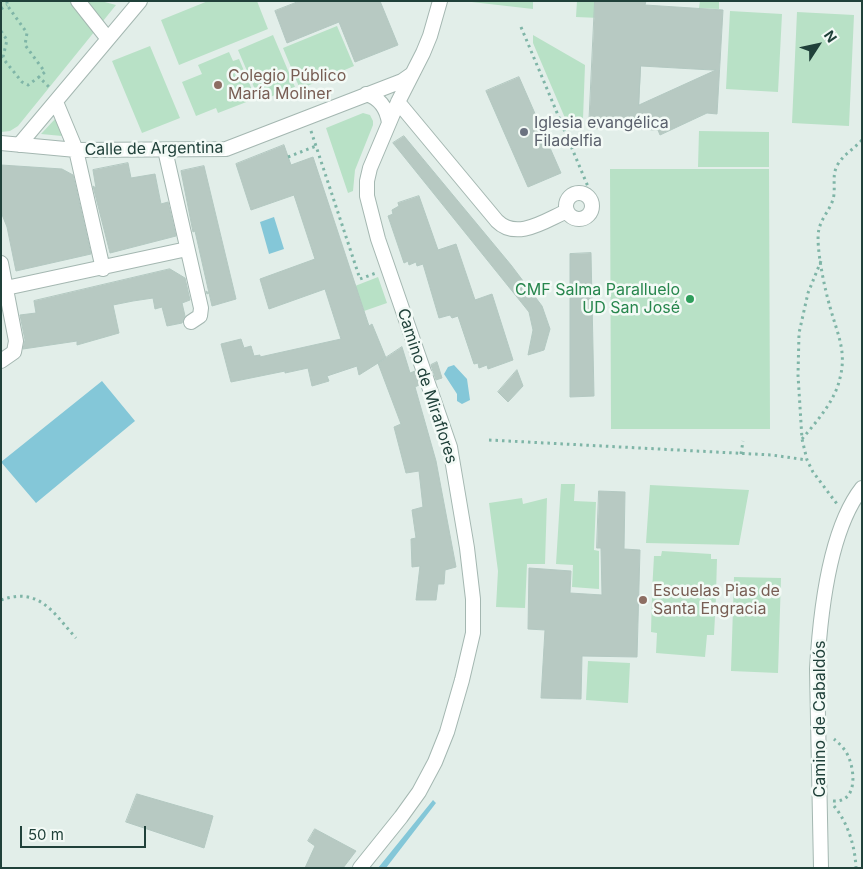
<!DOCTYPE html>
<html>
<head>
<meta charset="utf-8">
<style>
  body { margin:0 }
  #map { position:relative; width:863px; height:869px; overflow:hidden; background:#e2eee9; font-family:Inter,sans-serif }
  canvas { display:block }
  .frame { position:absolute; inset:0; border:2px solid #20413a; pointer-events:none }
  .north { position:absolute; left:793px; top:20px; width:50px; height:50px; -webkit-text-stroke:4px #f3faf6; paint-order:stroke; rotate:55deg; font-size:14px; font-weight:700; line-height:20px; text-align:center; color:#20413a }
  .north::after { content:''; display:block; margin:auto; width:18px; height:22px; background:#20413a; clip-path:polygon(50% 0,100% 100%,50% 72%,0 100%) }
  .scale { position:absolute; left:20px; top:826px; width:126px; height:22px; box-sizing:border-box; border:2px solid #20413a; border-top:0; padding-left:6px; font-size:15px; line-height:18px; white-space:nowrap; color:#20413a; -webkit-text-stroke:4px #f3faf6; paint-order:stroke }
</style>
</head>
<body>
<div id="map">
<canvas width="863" height="869"></canvas>
<div class="frame"></div>
<div class="north">N</div>
<div class="scale">50 m</div>
</div>
<script>
const context = document.querySelector('canvas').getContext('2d');
context.lineJoin = 'round';
function paint(path, color) { context.fillStyle = color; context.fill(path, 'evenodd'); }
function trace(path, color, width, dash) { context.strokeStyle = color; context.lineWidth = width; context.lineCap = dash ? 'butt' : 'round'; context.setLineDash(dash || []); context.stroke(path); }
function label(font, color, halo, rows, align = 'center') {
  context.font = font + ' Inter,sans-serif'; context.lineWidth = 5; context.setLineDash([]); context.textBaseline = 'middle'; context.strokeStyle = halo; context.fillStyle = color; for (const [text, x, y, turn = 0] of rows) {
    context.save(); context.translate(x, y); context.rotate((+turn || 0) * Math.PI / 180); context.textAlign = isNaN(turn) ? turn : align; if (halo) context.strokeText(text, 0, 0); context.fillText(text, 0, 0); context.restore();
  }
}
paint(new Path2D(`
  M 1,1 L 101,1 L 116,5 L 18,126 L 10,131 L 1,132 Z
  M 208,1 L 257,1 L 268,29 L 179,65 L 161,20 Z
  M 463,1 L 533,1 L 533,9 Z
  M 577,1 L 595,1 L 600,18 L 576,17 Z
  M 700,1 L 719,1 L 719,9 L 699,8 Z
  M 730,11 L 782,14 L 778,92 L 726,89 Z
  M 797,12 L 854,15 L 849,126 L 792,123 Z
  M 337,26 L 354,66 L 300,89 L 283,48 Z
  M 273,35 L 295,87 L 260,101 L 238,50 Z
  M 533,35 L 585,65 L 583,119 L 565,118 L 533,43 Z
  M 150,46 L 180,118 L 142,133 L 112,61 Z
  M 229,52 L 233,61 L 239,59 L 253,92 L 247,95 L 249,101 L 218,113 L 216,108 L 196,116 L 182,82 L 202,74 L 198,65 Z
  M 363,113 L 370,115 L 373,121 L 373,125 L 355,170 L 353,191 L 348,193 L 326,128 Z
  M 55,119 L 62,136 L 41,134 Z
  M 699,131 L 769,132 L 769,167 L 698,167 Z
  M 610,169 L 769,169 L 770,429 L 611,429 Z
  M 378,277 L 387,303 L 364,311 L 355,286 Z
  M 561,484 L 575,484 L 574,501 L 596,502 L 594,550 L 599,551 L 599,589 L 572,587 L 573,565 L 556,564 Z
  M 650,485 L 749,490 L 739,545 L 646,543 Z
  M 522,498 L 523,504 L 547,498 L 545,564 L 527,564 L 525,608 L 496,607 L 498,571 L 489,503 Z
  M 662,551 L 711,554 L 711,559 L 717,559 L 716,594 L 709,594 L 709,596 L 716,597 L 714,635 L 707,635 L 705,657 L 656,653 L 657,633 L 651,632 L 652,594 L 659,595 L 659,592 L 652,592 L 654,556 L 661,556 Z
  M 734,577 L 781,578 L 778,673 L 731,671 Z
  M 588,661 L 630,663 L 628,703 L 586,700 Z`), '#b8e1c6');
paint(new Path2D(`
  M 274,217 L 284,249 L 269,254 L 260,222 Z
  M 454,365 L 467,379 L 470,400 L 462,404 L 457,401 L 457,394 L 444,374 L 448,367 Z
  M 102,381 L 135,421 L 36,503 L 1,462 Z
  M 433,800 L 436,803 L 386,868 L 378,868 Z`), '#84c7d8');
const building = new Path2D(`
  M 300,1 L 380,1 L 398,45 L 355,62 L 339,22 L 287,43 L 275,11 Z
  M 595,1 L 646,1 L 645,5 L 723,10 L 717,114 L 707,113 L 660,135 L 658,130 L 589,128 ZM 641,66 L 712,70 L 716,70 L 639,105 Z
  M 519,77 L 561,173 L 528,187 L 486,91 Z
  M 404,136 L 511,265 L 542,306 L 550,329 L 544,350 L 528,355 L 533,330 L 529,312 L 393,143 Z
  M 284,145 L 291,165 L 313,157 L 369,326 L 372,324 L 386,358 L 359,375 L 357,366 L 327,376 L 329,381 L 312,386 L 308,368 L 285,373 L 285,371 L 231,382 L 221,344 L 241,339 L 244,348 L 251,346 L 254,356 L 260,355 L 260,357 L 341,339 L 325,289 L 269,309 L 260,279 L 315,259 L 294,195 L 251,210 L 236,164 Z
  M 128,163 L 131,178 L 155,174 L 161,204 L 168,202 L 176,236 L 110,253 L 93,186 L 96,188 L 93,170 Z
  M 1,165 L 62,169 L 73,175 L 91,254 L 16,271 L 7,227 L 1,212 Z
  M 204,166 L 236,299 L 212,306 L 209,293 L 207,294 L 206,291 L 209,293 L 195,231 L 193,232 L 181,171 Z
  M 419,196 L 438,250 L 456,244 L 475,300 L 492,294 L 513,360 L 488,369 L 487,365 L 479,368 L 478,363 L 474,364 L 458,316 L 452,318 L 450,315 L 439,318 L 423,264 L 417,266 L 416,262 L 409,265 L 408,261 L 404,263 L 388,216 L 393,214 L 392,210 L 399,206 L 398,203 Z
  M 591,253 L 594,396 L 570,397 L 570,254 Z
  M 170,269 L 185,278 L 190,300 L 182,303 L 185,316 L 182,323 L 167,326 L 162,307 L 155,309 L 153,298 L 133,301 L 113,305 L 119,333 L 77,345 L 77,341 L 23,349 L 25,340 L 20,315 L 36,313 L 34,301 Z
  M 402,347 L 410,373 L 415,371 L 419,385 L 415,387 L 436,461 L 456,567 L 445,570 L 444,584 L 438,584 L 436,600 L 416,600 L 420,566 L 412,567 L 411,539 L 416,538 L 412,510 L 423,507 L 419,471 L 406,473 L 394,427 L 401,424 L 378,363 Z
  M 437,362 L 442,378 L 436,380 L 431,365 Z
  M 517,370 L 523,386 L 508,402 L 498,392 Z
  M 599,491 L 625,492 L 624,549 L 640,550 L 637,657 L 582,656 L 581,699 L 541,698 L 545,630 L 528,629 L 529,568 L 571,571 L 570,593 L 602,595 L 601,548 L 597,548 Z
  M 137,794 L 213,816 L 204,848 L 126,822 Z
  M 315,829 L 356,851 L 343,868 L 305,868 L 315,846 L 308,841 Z`);
paint(building, '#b7c9c2');
trace(building, '#b3c8c1', 1);
const street = new Path2D(`
  M 78,1 L 108,39
  M 366,94 C 380,98 387,109 389,123
  M 56,102 L 76,150 L 103,269
  M 398,102 L 497,221 C 517,241 546,220 567,211
  M 1,143 L 76,150 L 226,149 L 402,81 L 412,74
  M 19,145 L 140,1
  M 165,150 L 201,308 L 200,316 L 191,322
  M566 206a13 13 0 1 1 26 0a13 13 0 1 1-26 0Z
  M 1,263 L 16,341 L 14,352 L 1,361
  M 6,288 L 187,249
  M 360,868 L 401,817 L 419,792 L 435,762 L 447,732 L 462,680 L 473,633 L 473,599 L 467,548 L 450,447 L 378,239 L 367,196 L 367,181 L 370,168 L 398,102 L 423,53 L 430,36 L 440,1
  M 821,868 L 817,669 C 820,616 829,530 862,488`);
trace(street, '#a4b7b1', 16);
trace(new Path2D(`
  M 7,1 L 7,5 L 27,33 L 25,45 L 45,72 L 39,77
  M 1,9 L 7,5
  M 521,27 L 589,189
  M 1,31 L 7,40 L 3,57
  M 1,56 L 22,82 L 28,85 L 39,77 L 49,87
  M 311,131 L 360,279 L 376,273
  M 288,157 L 316,146
  M 821,261 L 808,293 L 799,333 L 798,375 L 802,439 L 807,460 L 813,472 L 837,504
  M 802,439 C 817,421 835,401 840,378 C 847,351 837,333 830,307 C 825,290 815,245 819,229 C 822,216 833,207 834,194 C 835,183 832,174 838,164 C 844,154 854,149 862,140
  M 489,440 L 772,455 L 807,460
  M 741,454 L 743,441
  M 1,600 C 40,586 54,614 76,638
  M 833,801 C 857,803 855,773 849,758 C 846,750 840,744 834,739
  M 834,806 C 848,823 855,846 856,868`), '#7fb5a7', 3, [2.5, 4]);
trace(street, '#fff', 14);
for (const [x, y, r, color] of [
  [218,85,5,"#8d6e63"],
  [524,132,5,"#6b7280"],
  [690,299,5,"#2e9e5b"],
  [643,600,5,"#8d6e63"]
]) { const dot = new Path2D(); dot.arc(x, y, r, 0, 2 * Math.PI); context.fillStyle = color; context.fill(dot); trace(dot, '#f3faf6', 2); }
label('16px', '#785e54', '#f3faf6', [
  ["Colegio Público",228,76],
  ["María Moliner",228,94],
  ["Escuelas Pias de",653,591],
  ["Santa Engracia",653,609]
], 'left');
label('16px', '#5b616d', '#f3faf6', [
  ["Iglesia evangélica",534,123],
  ["Filadelfia",534,141]
], 'left');
label('16px', '#20413a', '#f3faf6', [
  ["Calle de Argentina",154,149,-1],
  ["Camino de Miraflores",427,386,72],
  ["Camino de Cabaldós",820,719,-90]
]);
label('16px', '#27864d', '#f3faf6', [
  ["CMF Salma Paralluelo",680,290],
  ["UD San José",680,308]
], 'right');
</script>
</body>
</html>
